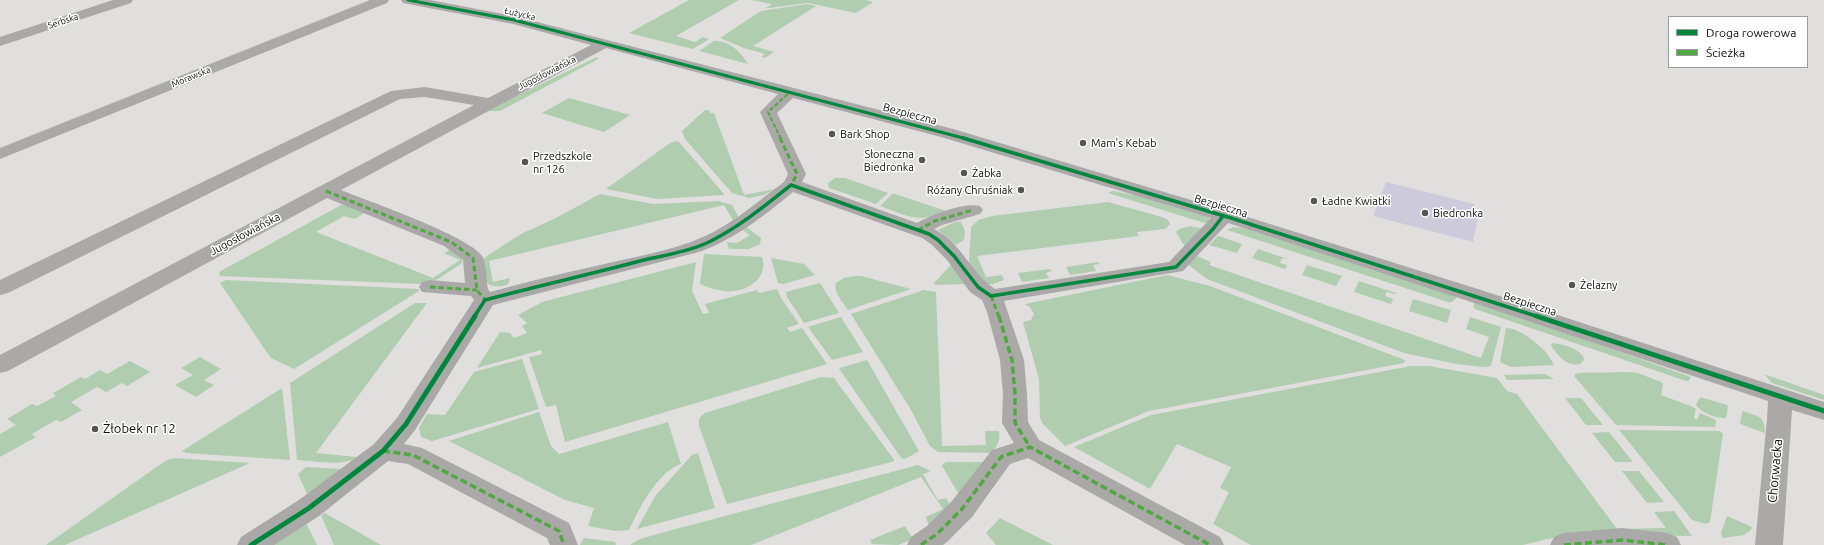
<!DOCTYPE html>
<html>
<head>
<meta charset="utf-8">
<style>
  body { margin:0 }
  #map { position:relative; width:1824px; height:545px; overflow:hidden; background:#e0dfde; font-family:Ubuntu,sans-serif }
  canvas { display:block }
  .legend { position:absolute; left:1668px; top:16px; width:140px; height:52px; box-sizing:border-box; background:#fff; border:1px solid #9d9d9d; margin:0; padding:5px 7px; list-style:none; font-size:12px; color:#0b0b0a }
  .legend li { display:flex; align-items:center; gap:8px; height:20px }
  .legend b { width:20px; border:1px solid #9d9d9d }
</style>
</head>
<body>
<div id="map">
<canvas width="1824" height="545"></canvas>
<ul class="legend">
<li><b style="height:5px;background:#00873e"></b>Droga rowerowa</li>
<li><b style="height:5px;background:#50a841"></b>Ścieżka</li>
</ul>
</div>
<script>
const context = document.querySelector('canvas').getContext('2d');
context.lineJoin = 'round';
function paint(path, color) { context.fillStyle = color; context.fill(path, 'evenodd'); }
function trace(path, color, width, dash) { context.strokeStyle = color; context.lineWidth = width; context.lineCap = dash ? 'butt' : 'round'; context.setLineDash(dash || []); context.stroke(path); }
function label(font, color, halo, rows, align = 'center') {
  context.font = font + ' Ubuntu,sans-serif'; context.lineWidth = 3; context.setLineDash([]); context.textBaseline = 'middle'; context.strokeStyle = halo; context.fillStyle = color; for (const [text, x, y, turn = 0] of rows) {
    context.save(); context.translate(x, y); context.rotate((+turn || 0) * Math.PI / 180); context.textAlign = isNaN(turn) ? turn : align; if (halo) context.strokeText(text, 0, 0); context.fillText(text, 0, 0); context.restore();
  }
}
paint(new Path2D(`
  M 689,0 L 739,0 L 676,36 L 695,42 L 703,37 L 709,39 L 693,49 L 629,33 Z
  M 751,0 L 866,0 L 873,2 L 856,13 L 808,3 L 768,8 L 766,8 L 772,4 Z
  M 807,4 L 816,6 L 753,46 L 774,52 L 765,58 L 761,57 L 765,54 L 744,48 L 720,38 L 761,11 Z
  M 714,41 C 730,41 740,51 748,64 L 699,51 Z
  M 597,57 L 598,59 L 500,111 L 485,111 Z
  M 569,98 L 630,115 L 604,132 L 542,113 Z
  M 705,110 L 709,110 L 710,113 L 714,113 L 744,195 L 775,189 L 764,195 L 749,198 L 732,193 L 685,139 L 682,131 Z
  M 676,141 L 679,142 L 725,195 L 657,199 L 606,189 L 670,143 Z
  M 835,178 L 845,178 L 888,193 L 876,204 L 829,188 L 828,183 Z
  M 1113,191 L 1135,195 L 1206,216 L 1210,219 L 1211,223 L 1208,224 L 1108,193 Z
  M 600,194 L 653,204 L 718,201 L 732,205 L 738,216 L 734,222 L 724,205 L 489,261 L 493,282 L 510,278 L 510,280 L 507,285 C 483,290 486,280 482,260 L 487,256 L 521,234 L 554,219 Z
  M 892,194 L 895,194 L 946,211 C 917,224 908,216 880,206 Z
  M 1108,202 L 1162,217 L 1168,220 L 1170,224 L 1165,229 L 1137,232 L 1139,236 L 977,256 L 986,277 L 1002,275 L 1004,280 L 993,284 L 988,284 L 974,271 L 969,262 L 971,227 L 978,220 L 992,216 Z
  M 343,204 L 366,212 L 355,219 L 344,216 L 316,232 L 433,278 L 460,260 L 444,253 L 451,249 L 462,258 L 462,263 L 438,279 L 422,284 L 220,276 L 219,272 Z
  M 955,222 L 961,222 L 965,231 L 964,240 L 956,245 L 938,230 Z
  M 1190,226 L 1204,229 L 1185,247 L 1176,232 L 1179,229 Z
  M 746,227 L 761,238 L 760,244 L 749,249 L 729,249 L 727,242 L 737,243 L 750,235 L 741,229 Z
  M 1233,227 L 1243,228 L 1456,295 L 1456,298 L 1452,302 L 1448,302 L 1227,230 Z
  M 1218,236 L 1219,236 L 1242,244 L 1237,253 L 1209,245 Z
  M 1258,249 L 1291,260 L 1282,258 L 1280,263 L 1287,265 L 1285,269 L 1252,258 Z
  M 704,254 L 762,257 C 770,282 739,296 718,290 C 712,289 706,286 700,284 Z
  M 1197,256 L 1211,262 L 1209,265 L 1481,358 L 1489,337 L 1466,329 L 1470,317 L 1501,327 L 1491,366 L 1483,367 L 1456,364 L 1404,353 L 1207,279 L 1186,263 Z
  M 771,258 L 804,264 L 815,275 L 783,284 L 778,283 Z
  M 696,262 L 692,291 L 703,314 L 709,313 L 705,304 L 757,290 L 759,293 L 777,289 L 781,298 L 799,324 L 787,328 L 790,332 L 802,328 L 827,364 L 565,442 L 556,405 L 546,407 L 529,357 L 542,354 L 541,350 L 477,368 L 500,332 L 510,333 L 514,338 L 527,333 L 522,326 L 527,323 L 518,315 L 542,302 Z
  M 1098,262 L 1100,264 L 1093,265 L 1096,271 L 1070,275 L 1066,267 Z
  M 952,264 L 965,284 L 935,285 L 934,283 Z
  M 1307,265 L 1342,276 L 1336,286 L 1302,275 Z
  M 1050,269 L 1052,271 L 1046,273 L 1049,278 L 1022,282 L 1018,273 Z
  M 1167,275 L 1210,286 L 1405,360 L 1404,363 L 1149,411 L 1065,446 L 1043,424 L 1040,418 L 1039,379 L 1023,322 L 1031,320 L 1034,314 L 1030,307 L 1025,304 Z
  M 855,276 L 861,276 L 911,289 L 848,310 C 843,302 833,293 836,283 L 844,278 Z
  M 226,280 L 419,289 L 419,291 L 294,369 L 271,358 L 268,354 L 220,283 Z
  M 1359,281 L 1396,293 L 1395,294 L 1387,292 L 1385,296 L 1393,299 L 1391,304 L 1354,292 Z
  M 820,283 L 839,313 L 804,323 L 787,297 L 786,292 Z
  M 924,290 L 936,292 L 942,446 L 986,445 L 985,431 L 999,431 C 1001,440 997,449 989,453 L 938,452 L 930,446 L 911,410 L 851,314 Z
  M 1413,299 L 1451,310 L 1447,323 L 1409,311 Z
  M 1476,301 L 1691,377 L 1689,381 L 1686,381 L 1475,309 L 1473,306 Z
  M 415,303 L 427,303 L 316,453 L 357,457 C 346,467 313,461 297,460 L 290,383 Z
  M 841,317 L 863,352 L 832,360 L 808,327 Z
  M 1506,328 C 1522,328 1549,351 1554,365 L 1511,367 L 1500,362 Z
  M 1552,343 C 1562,344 1583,349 1584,360 L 1580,364 C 1566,367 1559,356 1551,346 Z
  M 200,357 L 221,369 L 204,380 L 214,385 L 196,397 L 175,385 L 193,375 L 181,368 Z
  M 522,359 L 539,409 L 432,441 L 421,437 L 419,428 L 427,414 L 445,415 L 474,372 Z
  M 867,360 L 919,451 L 907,458 L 902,459 L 840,370 L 839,368 L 843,367 Z
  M 130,361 L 150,372 L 127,386 L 122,383 L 106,392 L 97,387 L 71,402 L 82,410 L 61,422 L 56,420 L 32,434 L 36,437 L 0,457 L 0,434 L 16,425 L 7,419 L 32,404 L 37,406 L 56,396 L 53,393 L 81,377 L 85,379 L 100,370 L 107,374 Z
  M 1411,366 L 1429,366 L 1497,378 L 1507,391 L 1517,394 L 1617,529 L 1666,528 L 1654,512 L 1674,511 L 1692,536 L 1579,534 L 1547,539 L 1523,545 L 1251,545 L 1213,524 L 1229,492 L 1220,488 L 1231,467 L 1177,444 L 1150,489 L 1074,447 L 1151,415 Z
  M 1627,372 L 1638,373 L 1661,382 L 1663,384 L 1661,395 L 1693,407 L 1696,409 L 1694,418 L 1697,420 L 1700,413 L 1716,420 L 1715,427 L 1616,425 L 1575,377 L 1575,374 L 1579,373 Z
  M 1545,374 L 1554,379 L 1507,380 L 1504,375 Z
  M 1764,374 L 1824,395 L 1824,400 L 1772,383 Z
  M 821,377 L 834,378 L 895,461 L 727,504 L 699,426 C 698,419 700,416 705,413 Z
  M 282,388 L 290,460 L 186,453 L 182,451 Z
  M 1700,397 L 1727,405 L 1728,407 L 1726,418 C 1716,419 1702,413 1696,405 Z
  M 1565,398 L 1581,398 L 1603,425 L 1586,425 Z
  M 1743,411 L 1760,417 L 1764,423 L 1765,433 L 1740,424 L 1742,412 Z
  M 539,412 L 551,446 L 559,454 L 668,422 L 681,464 C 658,471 639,509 629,530 L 615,531 L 588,526 L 594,508 L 565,500 L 449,441 Z
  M 1619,430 L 1720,431 L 1723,434 L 1710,522 L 1706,524 L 1692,520 Z
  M 1609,432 L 1633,462 L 1615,462 L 1592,433 Z
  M 698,453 L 715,508 L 637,529 L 656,495 L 692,455 Z
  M 174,458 L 250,463 L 65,545 L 46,545 L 155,468 L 167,460 Z
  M 948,462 L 986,462 L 960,496 L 942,466 L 944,463 Z
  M 918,465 L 931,471 L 923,474 L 938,500 L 946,498 L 951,507 L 929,527 L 926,517 L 943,509 L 921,477 L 751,545 L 630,545 L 640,539 L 672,530 Z
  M 306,467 L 343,469 L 308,496 L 298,474 Z
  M 1622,471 L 1639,471 L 1664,502 L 1647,503 Z
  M 325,513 L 381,545 L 334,545 L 321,515 Z
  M 1727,516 L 1752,527 L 1751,530 L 1744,535 L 1723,538 L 1721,533 Z
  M 1000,518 L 1053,545 L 996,545 L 986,533 Z
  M 306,523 L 317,545 L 266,545 Z
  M 905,526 L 913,539 L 898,545 L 870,544 L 872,543 L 870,540 Z
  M 584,538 L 615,542 L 616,545 L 580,545 Z`), '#b0cdaf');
paint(new Path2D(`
  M 1386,182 L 1475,204 L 1473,212 L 1479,213 L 1473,242 L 1373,216 Z`), '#cdcbdb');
paint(new Path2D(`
  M 113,0 L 133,0 L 131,3 L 0,46 L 0,37 Z
  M 370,0 L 389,0 L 387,3 L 0,159 L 0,148 Z
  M 401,0 L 430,0 L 514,16 L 953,129 L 1238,214 L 1478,289 L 1824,402 L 1824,420 L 1792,410 L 1783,545 L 1755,545 L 1767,419 L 1768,401 L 1462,299 L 1228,223 L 1183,271 L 1004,301 L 1024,360 L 1027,394 L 1028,422 L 1039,440 L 1220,537 L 1224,545 L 1185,545 L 1028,458 L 1010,464 L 972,517 L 947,542 L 943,545 L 907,545 L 911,537 L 927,526 L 952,501 L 992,450 L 1014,443 L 1002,423 L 1003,394 L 1000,360 L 987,312 L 982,300 L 970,292 L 947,260 L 931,244 L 922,238 L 793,192 C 764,216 735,239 699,252 L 493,305 L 415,430 L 404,444 L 422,448 L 569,523 L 578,545 L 550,545 L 547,538 L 408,464 L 388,461 L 319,516 L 274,545 L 237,545 L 241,537 L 299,500 L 374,444 L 397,418 L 474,300 L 471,296 L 422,292 L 419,287 L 422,282 L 430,280 L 465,283 L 463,260 L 444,246 L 327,198 L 8,371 L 0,373 L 0,355 L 474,105 L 425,97 L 400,99 L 8,293 L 0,295 L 0,280 L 391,91 L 425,87 L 488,98 L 591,45 L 513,24 L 408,4 L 403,3 ZM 606,48 L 778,94 L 760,112 L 788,174 L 784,182 C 758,201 733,224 703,237 C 671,251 634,257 600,265 C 563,273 526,282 490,292 L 488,289 C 486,280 487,264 482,256 C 469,236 368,201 341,190 ZM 793,98 L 941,137 L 1211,218 L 1169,262 L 995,289 C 971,273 961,242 934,229 L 942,225 L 980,214 L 983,210 L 980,206 C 964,202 931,215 917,223 L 802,182 L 806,174 L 777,113 Z
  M 1622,528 L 1667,533 L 1677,537 L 1681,545 L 1550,545 L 1554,537 L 1564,533 Z`), '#aaa9a8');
trace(new Path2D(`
  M 781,139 L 768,112 L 790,92`), '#50a841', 2, [4.5, 2]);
trace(new Path2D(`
  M 780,138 L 797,174 L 791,185
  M 326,191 L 451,242 L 473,258 L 477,290 L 485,300
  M 918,230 L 935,221 L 973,210
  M 430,287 L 477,290
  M 991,296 L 999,317`), '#50a841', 3, [5.5, 3]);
trace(new Path2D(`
  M 999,316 L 1012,360 L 1015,394 L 1015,423 L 1030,447
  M 383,451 L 413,455 L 559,531 L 564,545
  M 921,545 L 937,534 L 962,509 L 1001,457 L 1030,447 L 1210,545
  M 1564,545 L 1622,540 L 1667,545`), '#50a841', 3.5, [7, 3.5]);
trace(new Path2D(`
  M 408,0 L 514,20 L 967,139`), '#00873e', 3);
trace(new Path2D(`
  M 963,138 L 1231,218 L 1539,317
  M 474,317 L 485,300 C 538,286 591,274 644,260 C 666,255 691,251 711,241 C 740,226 766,205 791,185 L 929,234 L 938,240 L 954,256 L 978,287 L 991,296 L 1176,267 L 1213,229 L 1223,216`), '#00873e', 3.5);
trace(new Path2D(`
  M 1536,316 L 1824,411
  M 251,545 L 309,508 L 383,451 L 406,424 L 475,316`), '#00873e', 5);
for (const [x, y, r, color] of [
  [832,134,4,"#565554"],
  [1083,143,4,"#565554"],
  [922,160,4,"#565554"],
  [525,162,4,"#565554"],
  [964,173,4,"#565554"],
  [1021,190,4,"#565554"],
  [1314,201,4,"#565554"],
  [1425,213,4,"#565554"],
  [1572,285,4,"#565554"],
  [95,429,4,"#565554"]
]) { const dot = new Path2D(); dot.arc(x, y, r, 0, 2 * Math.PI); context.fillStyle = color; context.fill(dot); trace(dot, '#fff', 1.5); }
label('9px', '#0b0b0a', '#fff', [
  ["Łużycka",520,14,13],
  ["Serbska",63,21,-18],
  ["Jugosłowiańska",547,73,-27],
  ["Morawska",191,77,-22]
]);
label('11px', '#0b0b0a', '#fff', [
  ["Bezpieczna",910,114,15],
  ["Bezpieczna",1221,206,17],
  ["Jugosłowiańska",245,234,-28],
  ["Bezpieczna",1530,304,18]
]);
label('11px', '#0b0b0a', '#fff', [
  ["Bark Shop",840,134],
  ["Mam's Kebab",1091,143],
  ["Słoneczna",914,154,"right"],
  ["Biedronka",914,167,"right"],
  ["Przedszkole",533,156],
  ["nr 126",533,169],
  ["Żabka",972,173],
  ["Różany Chruśniak",1013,190,"right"],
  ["Ładne Kwiatki",1322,201],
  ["Biedronka",1433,213],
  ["Żelazny",1580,285]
], 'left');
label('13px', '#0b0b0a', '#fff', [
  ["Żłobek nr 12",103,429]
], 'left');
label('13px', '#0b0b0a', '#fff', [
  ["Chorwacka",1775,471,-85]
]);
</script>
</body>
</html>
